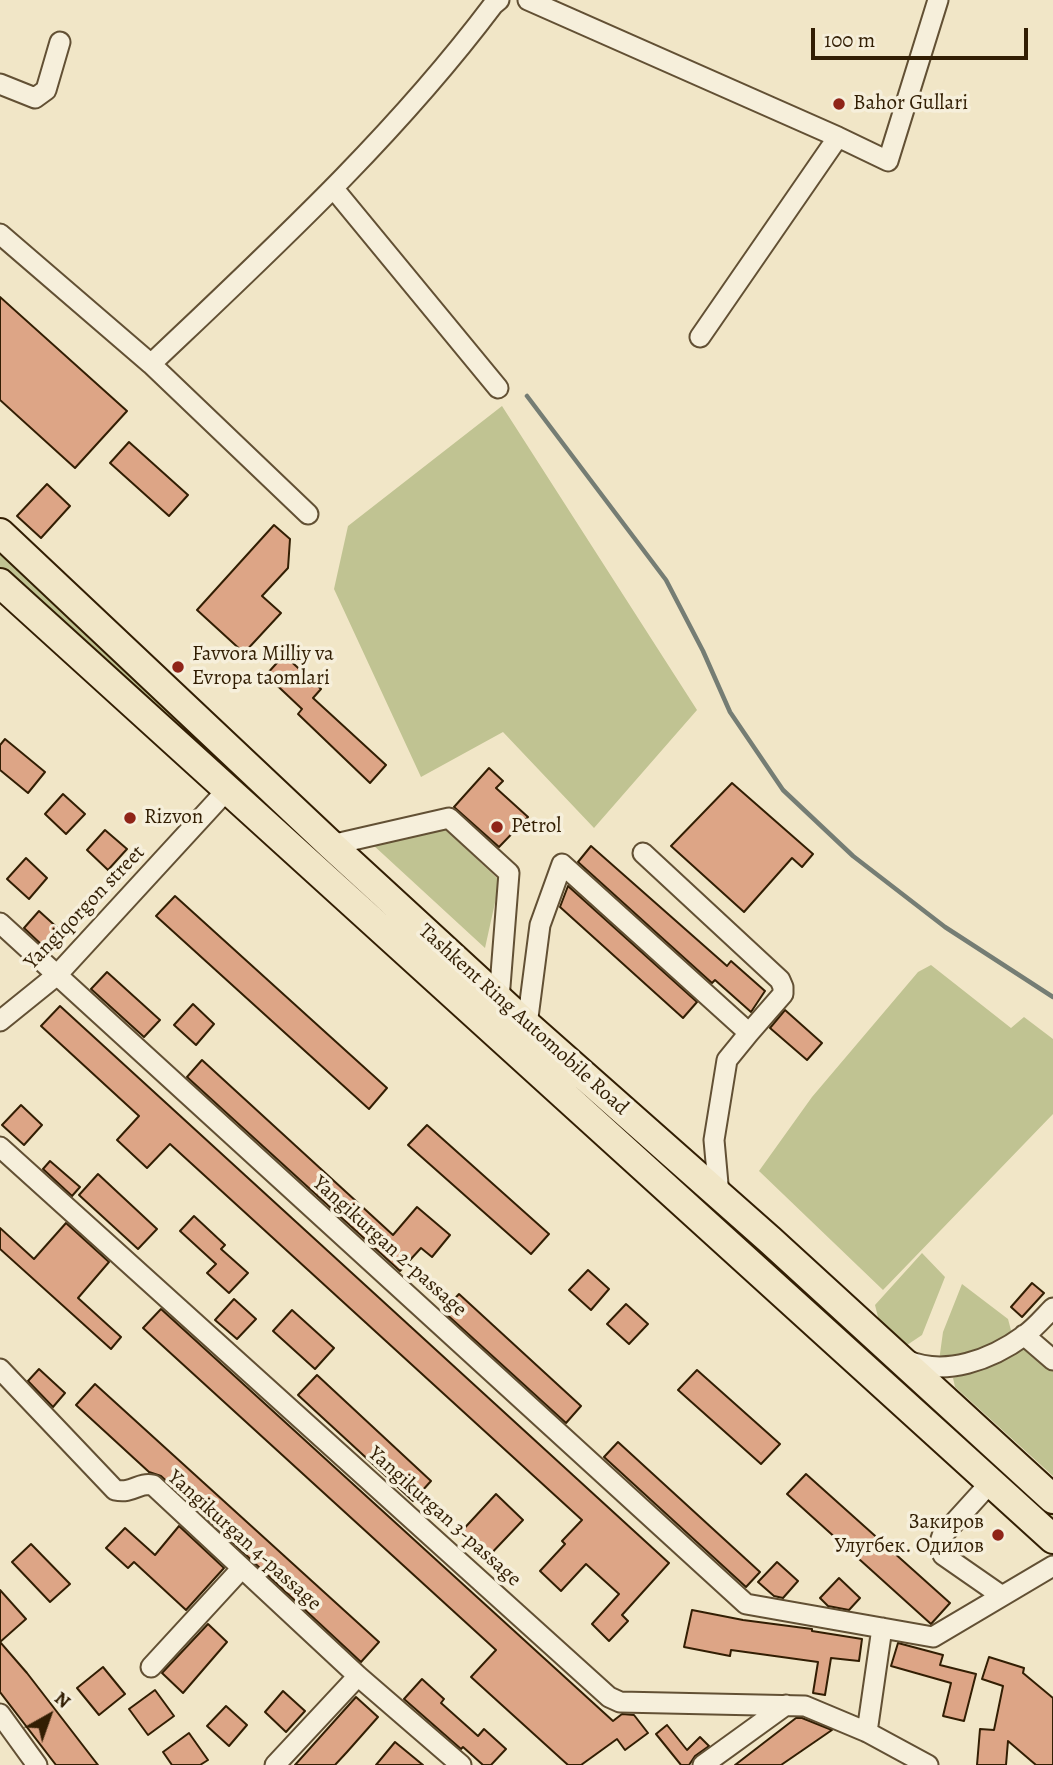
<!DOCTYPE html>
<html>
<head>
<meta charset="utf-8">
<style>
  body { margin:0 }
  #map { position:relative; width:1053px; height:1765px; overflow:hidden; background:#f1e6c7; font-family:Alegreya,serif }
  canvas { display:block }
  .north { position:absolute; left:14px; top:1681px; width:70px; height:70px; -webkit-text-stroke:5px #f6efdb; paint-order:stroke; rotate:40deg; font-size:19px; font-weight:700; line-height:28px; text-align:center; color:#321e03 }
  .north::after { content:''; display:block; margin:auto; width:24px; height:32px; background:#321e03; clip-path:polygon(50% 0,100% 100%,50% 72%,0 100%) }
  .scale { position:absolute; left:811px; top:28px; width:217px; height:32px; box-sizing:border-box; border:4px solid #321e03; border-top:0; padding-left:9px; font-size:21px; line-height:24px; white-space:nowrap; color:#321e03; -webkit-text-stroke:5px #f6efdb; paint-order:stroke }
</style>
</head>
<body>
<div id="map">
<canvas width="1053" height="1765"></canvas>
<div class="north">N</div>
<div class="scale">100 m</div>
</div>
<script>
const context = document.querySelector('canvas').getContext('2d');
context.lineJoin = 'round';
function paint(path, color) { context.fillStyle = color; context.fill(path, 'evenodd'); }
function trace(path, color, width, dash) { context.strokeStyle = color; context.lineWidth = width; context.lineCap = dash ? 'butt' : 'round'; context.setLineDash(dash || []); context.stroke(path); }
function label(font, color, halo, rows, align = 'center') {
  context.font = font + ' Alegreya,serif'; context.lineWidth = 7; context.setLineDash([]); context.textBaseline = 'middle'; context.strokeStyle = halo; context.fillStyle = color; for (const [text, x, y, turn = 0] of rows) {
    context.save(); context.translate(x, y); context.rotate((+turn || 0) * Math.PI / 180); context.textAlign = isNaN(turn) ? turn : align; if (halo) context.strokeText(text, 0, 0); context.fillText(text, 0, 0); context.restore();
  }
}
paint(new Path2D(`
  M 502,406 L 697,710 L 594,828 L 503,732 L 421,777 L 334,589 L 348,526 Z
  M 0,553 L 735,1228 L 714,1221 L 0,567 Z
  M 446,830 L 497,878 L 498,889 L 485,948 L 372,844 Z
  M 931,965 L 1011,1028 L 1024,1017 L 1053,1039 L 1053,1114 L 883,1290 L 759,1171 L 812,1097 L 918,972 Z
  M 922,1253 L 945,1277 L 922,1335 L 907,1345 L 879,1321 L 875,1305 Z
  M 777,1266 L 1053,1514 L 1053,1527 L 792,1294 Z
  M 962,1284 L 1008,1319 L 1012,1334 L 984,1350 L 939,1361 L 943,1332 Z
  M 1026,1348 L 1053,1367 L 1053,1476 L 955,1387 L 953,1378 L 985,1369 L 1019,1349 Z`), '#c0c392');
trace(new Path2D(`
  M 527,396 L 666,580 L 703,651 L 730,712 L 783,790 L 853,856 L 945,927 L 1053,997`), '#757d74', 4.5);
const building = new Path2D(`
  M 0,297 L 127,411 L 75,468 L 0,400 Z
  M 129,442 L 188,495 L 169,516 L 110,463 Z
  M 47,484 L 70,506 L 41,538 L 17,516 Z
  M 274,525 L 290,539 L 288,568 L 262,596 L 281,613 L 244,653 L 197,610 Z
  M 284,655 L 321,689 L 313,698 L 386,765 L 370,783 L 298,714 L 302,709 L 266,675 Z
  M 5,739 L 45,772 L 28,793 L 0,770 L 0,745 Z
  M 489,768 L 503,781 L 496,788 L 528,817 L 499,847 L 454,807 Z
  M 732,783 L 813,854 L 802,867 L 792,858 L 744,912 L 671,846 Z
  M 63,794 L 85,814 L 66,834 L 45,814 Z
  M 105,830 L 127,849 L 108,870 L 87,850 Z
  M 591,846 L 727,966 L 731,961 L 765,991 L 751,1012 L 715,980 L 712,983 L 578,862 Z
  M 26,858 L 47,878 L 29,899 L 7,879 Z
  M 568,886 L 697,1002 L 683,1018 L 560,907 Z
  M 175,896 L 387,1088 L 369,1109 L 156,916 Z
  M 39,911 L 61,931 L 45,948 L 24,928 Z
  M 107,972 L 160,1020 L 144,1037 L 91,989 Z
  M 193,1004 L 214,1024 L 196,1045 L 174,1025 Z
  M 60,1006 L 669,1563 L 622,1615 L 628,1621 L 609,1641 L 592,1624 L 619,1594 L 586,1564 L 561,1591 L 540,1571 L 565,1544 L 562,1541 L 582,1520 L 170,1144 L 147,1168 L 117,1140 L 139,1116 L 41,1026 Z
  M 785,1010 L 822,1043 L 807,1060 L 770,1028 Z
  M 202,1060 L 393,1235 L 417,1207 L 450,1235 L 432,1257 L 421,1248 L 400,1271 L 187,1077 Z
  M 21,1105 L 42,1125 L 24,1145 L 2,1125 Z
  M 427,1125 L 549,1234 L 531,1254 L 408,1145 Z
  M 50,1161 L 80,1187 L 72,1196 L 43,1169 Z
  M 98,1174 L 157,1229 L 138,1249 L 79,1195 Z
  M 194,1216 L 225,1245 L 221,1249 L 248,1273 L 229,1293 L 207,1273 L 216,1264 L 180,1231 Z
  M 66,1223 L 109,1262 L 78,1298 L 121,1337 L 111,1349 L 0,1249 L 0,1228 L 34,1259 Z
  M 588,1270 L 609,1289 L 591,1310 L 569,1290 Z
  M 1032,1283 L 1044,1293 L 1022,1317 L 1011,1307 Z
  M 459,1294 L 581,1406 L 566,1423 L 443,1311 Z
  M 234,1299 L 256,1319 L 237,1339 L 215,1320 Z
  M 626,1304 L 648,1324 L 629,1344 L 607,1324 Z
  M 161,1309 L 613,1721 L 622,1714 L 634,1715 L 648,1733 L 625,1750 L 617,1739 L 581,1765 L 568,1765 L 471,1677 L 496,1650 L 143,1328 Z
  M 292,1310 L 334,1348 L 315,1369 L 273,1331 Z
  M 39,1369 L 65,1393 L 53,1407 L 28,1381 Z
  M 697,1370 L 780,1444 L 761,1464 L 678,1390 Z
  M 317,1375 L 431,1481 L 413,1501 L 298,1395 Z
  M 95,1384 L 379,1642 L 361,1662 L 161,1476 L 149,1472 L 76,1405 Z
  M 618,1442 L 760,1572 L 746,1587 L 604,1457 Z
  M 806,1474 L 950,1603 L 931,1624 L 787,1494 Z
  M 496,1494 L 523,1520 L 486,1559 L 459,1534 Z
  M 179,1526 L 224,1568 L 186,1610 L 134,1562 L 128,1568 L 106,1548 L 125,1528 L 155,1555 Z
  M 31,1544 L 70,1584 L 50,1602 L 12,1562 Z
  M 777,1562 L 798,1581 L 783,1598 L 774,1596 L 758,1582 Z
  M 839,1578 L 860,1598 L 849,1610 L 828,1606 L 820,1598 Z
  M 0,1590 L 26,1619 L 0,1642 Z
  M 692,1610 L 743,1620 L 812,1629 L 812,1631 L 862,1639 L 859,1661 L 831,1658 L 825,1695 L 813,1693 L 818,1662 L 731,1650 L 730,1656 L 684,1647 Z
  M 208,1624 L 227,1642 L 183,1693 L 162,1673 Z
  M 0,1642 L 27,1673 L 98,1765 L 56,1765 L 0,1692 Z
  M 898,1643 L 943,1655 L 940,1665 L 976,1674 L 964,1721 L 943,1716 L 951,1683 L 891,1666 Z
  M 989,1657 L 1024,1668 L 1023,1673 L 1053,1698 L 1053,1765 L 1036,1765 L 1008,1741 L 1006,1765 L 977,1765 L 980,1729 L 994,1730 L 1003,1686 L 982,1679 Z
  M 103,1667 L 125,1694 L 99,1715 L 77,1688 Z
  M 422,1679 L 444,1699 L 441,1703 L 478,1736 L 484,1729 L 506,1749 L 491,1765 L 483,1765 L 463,1747 L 461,1749 L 404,1699 Z
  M 155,1690 L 174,1716 L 148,1735 L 129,1709 Z
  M 283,1691 L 305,1711 L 286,1732 L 265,1712 Z
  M 356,1697 L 378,1717 L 347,1752 L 335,1765 L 295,1765 Z
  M 226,1706 L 247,1725 L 229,1746 L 207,1726 Z
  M 796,1718 L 802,1718 L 832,1730 L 781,1765 L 735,1765 Z
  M 667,1725 L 687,1750 L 700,1737 L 709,1746 L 695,1756 L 689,1765 L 681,1765 L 656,1734 Z
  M 189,1733 L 208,1760 L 200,1765 L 172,1765 L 163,1752 Z
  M 395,1742 L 423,1765 L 376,1765 Z`);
paint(building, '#dda586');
trace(building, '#321e03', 2);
const minor = new Path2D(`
  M 528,0 L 838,137 L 888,161 L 938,0
  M 0,84 L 35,98 L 46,90 L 60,42
  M 334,189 L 498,388
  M 0,234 L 151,364 L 308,514
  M 700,337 L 838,137
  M 151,364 C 271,250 393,138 493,5 L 499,0
  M 331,845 L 449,818 L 509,873 L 499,999
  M 643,853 L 780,980 L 783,987 L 783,994 L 749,1033
  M 0,923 L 746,1604 L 933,1637 L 1053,1566
  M 0,1021 L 57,975 L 227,790
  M 527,1025 L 540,925 L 562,864 L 749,1033 L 727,1060 L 714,1140 L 719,1195
  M 0,1147 L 609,1697 L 620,1702 L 805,1706 L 867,1732 L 928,1765
  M 1024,1335 L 1053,1360
  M 906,1360 C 945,1377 991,1360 1025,1335 C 1035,1328 1044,1317 1053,1308
  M 0,1369 L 115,1490 C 133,1494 138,1482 153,1485 L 358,1676 L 461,1765
  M 991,1482 L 942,1536 L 939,1545 L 943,1555 L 1002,1596
  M 151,1667 L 242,1568
  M 0,1714 L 37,1765
  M 867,1732 L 882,1628
  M 275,1765 L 358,1676
  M 703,1765 L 786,1705`);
const highway = new Path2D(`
  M 0,533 L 331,845 L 527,1025 L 770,1240 L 1053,1499
  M 0,583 L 1053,1539`);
trace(minor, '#625034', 23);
trace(highway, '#321e03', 32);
trace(minor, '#f6efdb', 19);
trace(highway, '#f1e6c7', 28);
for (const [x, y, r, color] of [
  [839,104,7,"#8f2418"],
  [178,667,7,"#8f2418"],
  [130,818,7,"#8f2418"],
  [497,827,7,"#8f2418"],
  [998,1535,7,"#8f2418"]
]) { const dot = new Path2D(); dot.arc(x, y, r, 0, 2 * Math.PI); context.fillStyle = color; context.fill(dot); trace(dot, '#f6efdb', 2.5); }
label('21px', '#321e03', '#f6efdb', [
  ["Bahor Gullari",853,104],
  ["Favvora Milliy va",192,655],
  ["Evropa taomlari",192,679],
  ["Rizvon",144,818],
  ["Petrol",511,827],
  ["Закиров",984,1523,"right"],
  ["Улугбек. Одилов",984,1547,"right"]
], 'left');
label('21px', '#321e03', '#f6efdb', [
  ["Yangiqorgon street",85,908,-46],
  ["Tashkent Ring Automobile Road",523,1020,42],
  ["Yangikurgan 2-passage",389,1247,42],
  ["Yangikurgan 3-passage",444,1517,42],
  ["Yangikurgan 4-passage",244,1541,42]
]);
</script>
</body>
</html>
